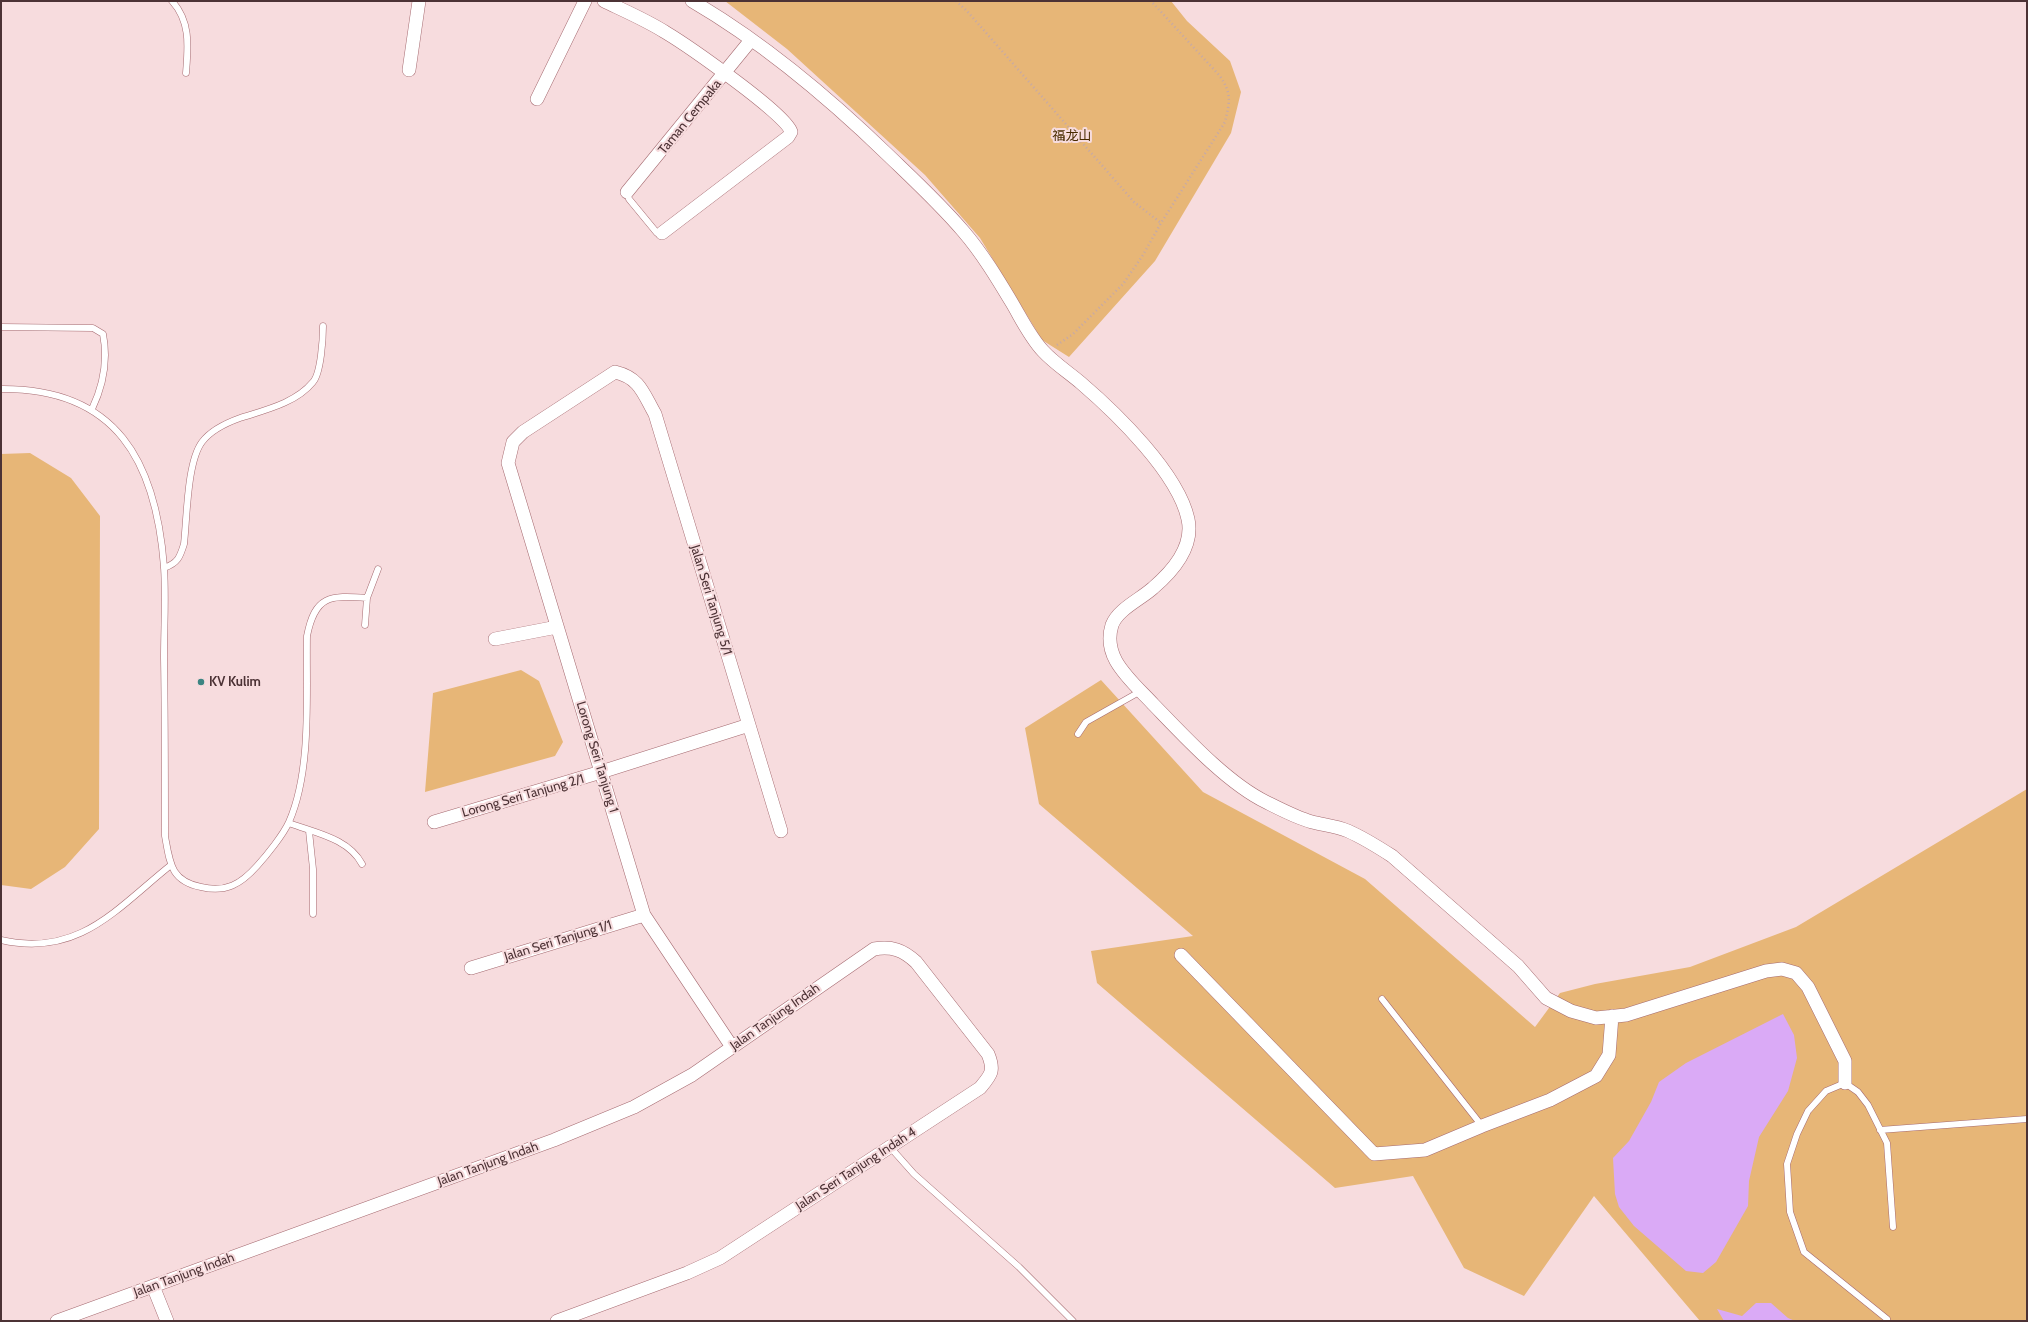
<!DOCTYPE html>
<html>
<head>
<meta charset="utf-8">
<style>
  body { margin:0 }
  #map { position:relative; width:2028px; height:1322px; overflow:hidden; background:#f7dcde; font-family:Cabin,sans-serif }
  canvas { display:block }
  .frame { position:absolute; inset:0; border:2px solid #4c3235; pointer-events:none }
</style>
</head>
<body>
<div id="map">
<canvas width="2028" height="1322"></canvas>
<div class="frame"></div>
</div>
<script>
const context = document.querySelector('canvas').getContext('2d');
context.lineJoin = 'round';
function paint(path, color) { context.fillStyle = color; context.fill(path, 'evenodd'); }
function trace(path, color, width, dash) { context.strokeStyle = color; context.lineWidth = width; context.lineCap = dash ? 'butt' : 'round'; context.setLineDash(dash || []); context.stroke(path); }
function label(font, color, halo, rows, align = 'center') {
  context.font = font + ' Cabin,"Noto Sans SC",sans-serif'; context.lineWidth = 4; context.setLineDash([]); context.textBaseline = 'middle'; context.strokeStyle = halo; context.fillStyle = color; for (const [text, x, y, turn = 0] of rows) {
    context.save(); context.translate(x, y); context.rotate((+turn || 0) * Math.PI / 180); context.textAlign = isNaN(turn) ? turn : align; if (halo) context.strokeText(text, 0, 0); context.fillText(text, 0, 0); context.restore();
  }
}
paint(new Path2D(`
  M 725,1 L 1171,1 L 1187,21 L 1230,61 L 1241,92 L 1231,133 L 1155,261 L 1069,357 L 1042,340 L 980,238 L 925,175 L 787,49 Z
  M 30,453 L 71,478 L 100,516 L 99,829 L 65,867 L 31,889 L 1,885 L 1,454 Z
  M 521,670 L 539,681 L 563,742 L 555,756 L 425,792 L 433,693 Z
  M 1101,680 L 1203,792 L 1365,879 L 1535,1027 L 1560,993 L 1595,984 L 1690,967 L 1796,927 L 2027,789 L 2027,1321 L 1700,1321 L 1594,1196 L 1524,1296 L 1464,1268 L 1413,1176 L 1335,1188 L 1097,983 L 1091,951 L 1193,936 L 1039,804 L 1025,728 Z`), '#e7b677');
paint(new Path2D(`
  M 1783,1014 L 1794,1035 L 1797,1058 L 1788,1091 L 1759,1137 L 1749,1181 L 1748,1206 L 1716,1262 L 1703,1273 L 1686,1271 L 1634,1226 L 1619,1207 L 1615,1194 L 1613,1158 L 1629,1141 L 1651,1102 L 1659,1082 L 1686,1063 Z
  M 1756,1303 L 1771,1303 L 1788,1318 L 1795,1321 L 1724,1321 L 1717,1309 L 1742,1316 Z`), '#daaaf6');
const lane = new Path2D(`
  M 172,1 C 191,22 188,47 186,73
  M 627,192 L 629,199 L 657,233 L 662,233
  M 1,327 L 93,328 L 103,334 C 108,360 103,386 92,409
  M 1,389 C 117,388 156,462 164,567 C 166,597 164,628 164,658 C 165,717 165,777 165,836 C 170,864 171,881 201,887 C 226,893 241,884 257,866 C 267,855 283,835 289,822 C 312,770 306,694 307,636 C 315,596 329,595 367,598
  M 164,568 C 178,563 180,557 184,544 C 187,518 187,462 202,442 C 211,430 226,423 240,418 C 265,410 296,403 313,382 C 321,373 323,338 323,326
  M 365,625 L 367,598 L 378,569
  M 1078,734 L 1086,722 L 1141,691
  M 289,823 C 315,833 348,838 362,864
  M 309,831 L 313,869 L 313,914
  M 1,940 C 79,958 117,908 171,865
  M 1382,999 L 1482,1126
  M 1880,1130 L 2027,1119
  M 890,1147 L 914,1174 L 1019,1267 L 1073,1321
  M 1887,1319 L 1804,1252 L 1790,1212 L 1787,1164 L 1797,1134 L 1808,1111 L 1826,1091 L 1845,1083 L 1858,1092 L 1868,1105 L 1887,1143 L 1893,1227`);
const street = new Path2D(`
  M 604,1 C 625,11 646,20 665,32 C 685,44 788,115 791,132 L 788,137 L 662,233
  M 692,1 C 764,43 828,97 888,155 C 914,180 940,204 963,231 C 982,253 997,278 1012,303 C 1022,320 1030,337 1043,351 C 1054,363 1068,372 1081,383 C 1116,413 1178,473 1188,519 C 1194,547 1173,571 1153,588 C 1141,599 1118,609 1112,625 C 1108,638 1110,650 1116,661 C 1125,677 1141,691 1153,704 C 1184,736 1227,783 1266,802 C 1280,809 1297,818 1312,822 C 1324,825 1337,826 1348,831 C 1364,838 1378,847 1392,856 L 1518,966 L 1546,998 L 1571,1011 L 1596,1018 L 1626,1015 L 1766,971 L 1782,969 L 1796,973 L 1808,987 L 1845,1061 L 1845,1083
  M 409,70 L 419,1
  M 537,99 L 585,1
  M 627,192 L 751,40
  M 495,639 L 557,627
  M 434,822 L 601,772 L 749,725
  M 1181,955 L 1374,1154 L 1425,1150 L 1482,1126 L 1550,1100 L 1596,1076 L 1609,1055 L 1612,1016
  M 471,968 L 644,915
  M 732,1047 L 644,915 L 508,463 L 513,442 L 523,432 L 615,372 C 640,378 643,393 655,414 L 781,831
  M 153,1286 L 167,1321
  M 57,1321 L 554,1140 L 634,1107 L 692,1075 L 874,949 C 892,946 903,950 916,962 L 988,1054 C 995,1071 991,1075 980,1088 L 720,1258 L 687,1273 L 557,1321`);
trace(lane, '#a56a70', 7);
trace(street, '#a56a70', 14);
trace(new Path2D(`
  M 956,1 L 967,11 L 1134,202 L 1161,223
  M 1057,345 L 1073,334 L 1123,284 L 1143,255 L 1161,223 L 1225,122 C 1230,101 1232,93 1219,75 L 1151,1`), '#c3a8ab', 2.5, [1, 3]);
trace(lane, '#fff', 6);
trace(street, '#fff', 13);
for (const [x, y, r, color] of [
  [201,682,4,"#3c8482"]
]) { const dot = new Path2D(); dot.arc(x, y, r, 0, 2 * Math.PI); context.fillStyle = color; context.fill(dot); trace(dot, '#f7dcde', 1.5); }
label('13px', '#4c3235', '#f7dcde', [
  ["Taman Cempaka",690,117,-51],
  ["Jalan Seri Tanjung 5/1",711,600,73],
  ["Lorong Seri Tanjung 1",597,757,73],
  ["Lorong Seri Tanjung 2/1",523,796,-16],
  ["Jalan Seri Tanjung 1/1",558,941,-17],
  ["Jalan Tanjung Indah",775,1017,-35],
  ["Jalan Tanjung Indah",488,1164,-20],
  ["Jalan Seri Tanjung Indah 4",856,1169,-33],
  ["Jalan Tanjung Indah",184,1275,-20]
]);
label('13px', '#482b00', '#f7dcde', [
  ["福龙山",1072,136]
]);
label('bold 13px', '#4c3235', '#f7dcde', [
  ["KV Kulim",209,682]
], 'left');
</script>
</body>
</html>
